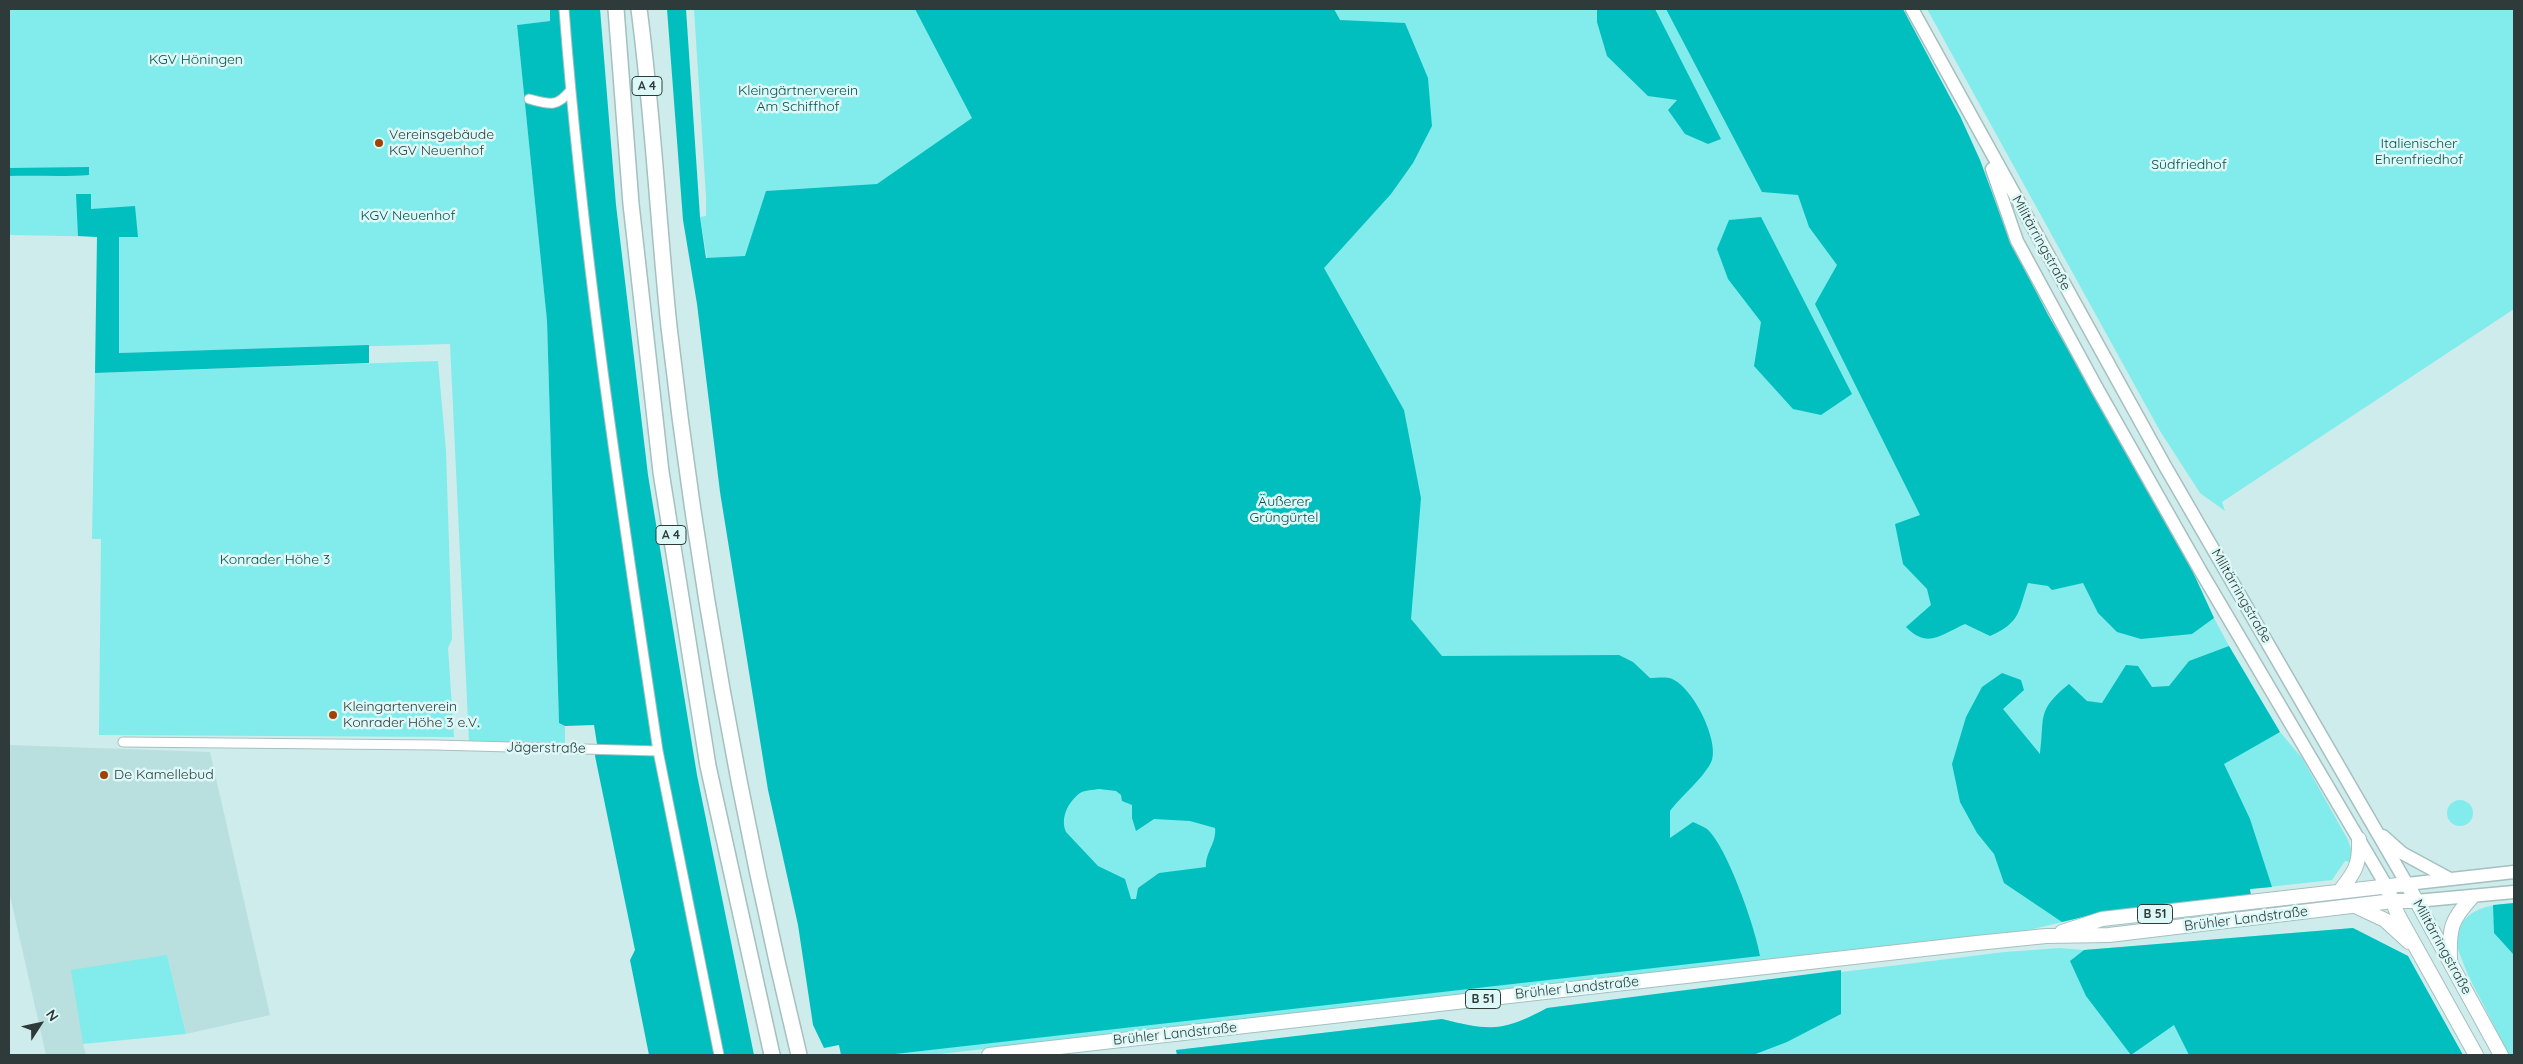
<!DOCTYPE html>
<html>
<head>
<meta charset="utf-8">
<style>
  body { margin:0 }
  #map { position:relative; width:2523px; height:1064px; overflow:hidden; background:#ceeceb; font-family:Quicksand,sans-serif }
  canvas { display:block }
  .frame { position:absolute; inset:0; border:10px solid #2f3a3a; pointer-events:none }
  .north { position:absolute; left:15px; top:999px; width:50px; height:50px; -webkit-text-stroke:4px #dcf9f8; paint-order:stroke; rotate:55deg; font-size:14px; font-weight:700; line-height:20px; text-align:center; color:#2f3a3a }
  .north::after { content:''; display:block; margin:auto; width:18px; height:22px; background:#2f3a3a; clip-path:polygon(50% 0,100% 100%,50% 72%,0 100%) }
</style>
</head>
<body>
<div id="map">
<canvas width="2523" height="1064"></canvas>
<div class="frame"></div>
<div class="north">N</div>
</div>
<script>
const context = document.querySelector('canvas').getContext('2d');
context.lineJoin = 'round';
function paint(path, color) { context.fillStyle = color; context.fill(path, 'evenodd'); }
function trace(path, color, width, dash) { context.strokeStyle = color; context.lineWidth = width; context.lineCap = dash ? 'butt' : 'round'; context.setLineDash(dash || []); context.stroke(path); }
function label(font, color, halo, rows, align = 'center') {
  context.font = font + ' Quicksand,sans-serif'; context.lineWidth = 5; context.setLineDash([]); context.textBaseline = 'middle'; context.strokeStyle = halo; context.fillStyle = color; for (const [text, x, y, turn = 0] of rows) {
    context.save(); context.translate(x, y); context.rotate((+turn || 0) * Math.PI / 180); context.textAlign = isNaN(turn) ? turn : align; if (halo) context.strokeText(text, 0, 0); context.fillText(text, 0, 0); context.restore();
  }
}
paint(new Path2D(`
  M 9,745 L 210,752 L 270,1015 L 186,1034 L 167,955 L 83,1044 L 86,1055 L 46,1055 L 9,891 Z`), '#b9dfdf');
paint(new Path2D(`
  M 9,9 L 550,9 L 551,21 L 517,25 L 547,321 L 559,723 L 565,726 L 565,743 L 469,742 L 450,344 L 119,353 L 119,237 L 9,235 Z
  M 694,9 L 1903,9 L 1960,116 L 1980,160 L 2009,239 L 2048,315 L 2180,544 L 2214,618 L 2229,646 L 2280,732 L 2302,758 L 2348,840 L 2352,852 L 2352,862 L 2345,861 L 2332,880 L 2250,889 L 2251,896 L 2087,916 L 2025,931 L 931,1055 L 841,1055 L 700,217 L 706,216 L 706,197 Z
  M 1927,9 L 2514,9 L 2514,309 L 2222,502 L 2225,511 L 2200,493 L 2160,431 Z
  M 438,361 L 446,451 L 452,639 L 448,648 L 454,737 L 99,735 L 101,539 L 92,539 L 95,373 Z
  M2447 813a13 13 0 1 1 26 0a13 13 0 1 1-26 0Z
  M 2514,903 L 2514,1055 L 2509,1055 L 2468,975 L 2453,937 C 2469,907 2483,906 2514,903 Z
  M 2353,928 L 2408,956 L 2463,1055 L 1177,1055 L 1176,1050 L 1442,1019 C 1489,1031 1504,1032 1547,1008 L 2005,952 L 2060,948 L 2084,950 Z
  M 167,955 L 186,1034 L 83,1044 L 71,970 Z`), '#81eceb');
paint(new Path2D(`
  M 550,9 L 600,9 L 616,205 L 648,475 L 697,775 L 754,1055 L 649,1055 L 630,960 L 635,950 L 595,756 L 597,744 L 594,725 L 565,726 L 559,723 L 547,321 L 517,25 L 550,21 Z
  M 667,9 L 686,9 L 700,217 L 706,258 L 745,256 L 766,191 L 877,184 L 972,118 L 915,9 L 1334,9 L 1340,20 L 1405,23 L 1428,78 L 1432,126 L 1413,163 L 1391,194 L 1324,268 L 1404,410 L 1421,498 L 1411,619 L 1442,656 L 1619,655 L 1633,662 L 1650,678 C 1655,678 1663,677 1669,678 C 1691,683 1719,739 1712,760 C 1706,776 1681,796 1670,811 L 1670,838 L 1693,822 C 1697,824 1703,826 1707,829 C 1727,846 1756,930 1760,956 L 886,1055 L 841,1055 L 839,1045 L 824,1048 L 813,1025 L 798,925 L 768,790 L 720,492 L 697,304 L 683,220 ZM 1099,789 L 1116,791 L 1121,795 L 1122,801 L 1132,805 L 1132,818 L 1136,831 L 1154,819 L 1190,821 L 1215,828 C 1217,842 1205,853 1206,867 L 1159,873 L 1138,888 L 1136,899 L 1131,899 L 1125,879 L 1098,866 L 1066,832 C 1060,818 1068,802 1080,793 C 1085,790 1093,790 1099,789 Z
  M 1597,9 L 1655,9 L 1721,139 L 1708,144 L 1685,134 L 1668,110 L 1677,100 L 1648,96 L 1607,56 L 1597,22 Z
  M 1666,9 L 1903,9 L 1960,116 L 1980,160 L 2009,239 L 2048,315 L 2180,544 L 2214,618 L 2192,634 L 2141,639 L 2117,632 L 2098,613 L 2083,583 L 2052,590 L 2048,586 L 2028,583 C 2018,612 2021,622 1990,636 L 1965,624 C 1940,635 1928,649 1906,627 L 1931,605 L 1927,589 L 1903,564 L 1895,524 L 1920,515 L 1815,304 L 1837,265 L 1809,227 L 1798,195 L 1762,192 Z
  M 89,167 L 89,175 C 62,177 36,175 9,176 L 9,168 Z
  M 76,194 L 91,194 L 91,209 L 135,206 L 138,237 L 119,237 L 119,353 L 369,345 L 369,363 L 95,373 L 97,237 L 78,236 Z
  M 1761,217 L 1852,394 L 1821,415 L 1793,409 L 1754,366 L 1761,322 L 1728,279 L 1717,249 L 1729,220 Z
  M 2229,646 L 2280,732 L 2224,764 L 2250,819 L 2272,887 L 2250,889 L 2251,896 L 2087,916 L 2062,922 L 2004,883 L 1994,854 L 1977,833 L 1960,802 L 1952,764 L 1966,717 L 1982,687 L 2002,673 L 2021,680 L 2024,690 L 2003,709 L 2040,754 C 2045,716 2036,711 2069,684 L 2087,701 L 2102,703 L 2126,665 L 2138,666 L 2152,687 L 2169,686 L 2189,661 Z
  M 2514,903 L 2514,955 L 2494,933 L 2493,905 Z
  M 2353,928 L 2408,956 L 2463,1055 L 2189,1055 L 2174,1025 L 2131,1055 L 2086,996 L 2070,961 L 2084,950 Z
  M 1841,970 L 1841,1014 L 1787,1042 L 1753,1055 L 1177,1055 L 1176,1050 L 1442,1019 C 1489,1031 1503,1032 1547,1008 Z`), '#02bfbf');
const minor = new Path2D(`
  M 564,9 C 583,258 621,504 658,751
  M 529,99 C 549,104 556,108 570,91
  M 123,742 L 436,745 L 658,751 L 719,1055`);
const secondary = new Path2D(`
  M 1912,9 L 2165,466 L 2407,884 L 2514,872
  M 1992,169 L 2017,241 L 2098,390 L 2200,570 L 2387,887
  M 2383,836 L 2402,853 L 2450,879
  M 2416,901 L 2514,892`);
const primary = new Path2D(`
  M 2339,892 C 2355,872 2360,865 2359,839
  M 2389,893 L 2398,915 L 2476,1055
  M 2355,906 L 2385,920 L 2409,942
  M 2062,932 L 2102,919 L 2407,884 L 2501,1055
  M 2450,959 C 2449,928 2451,920 2472,897
  M 989,1055 L 1977,943 L 2046,936 L 2109,935 L 2393,901 L 2416,901`);
const motorway = new Path2D(`
  M 616,9 L 631,204 L 661,472 L 708,766 L 772,1055
  M 639,9 C 653,114 658,221 669,327 C 697,572 741,816 799,1055`);
trace(minor, '#a4c0bf', 11);
trace(secondary, '#a4c0bf', 15);
trace(primary, '#a4c0bf', 16);
trace(motorway, '#a4c0bf', 18);
trace(minor, '#fff', 9);
trace(secondary, '#fff', 12);
trace(primary, '#fff', 14);
trace(motorway, '#fff', 15);
for (const [x, y, r, color] of [
  [379,143,5,"#a34100"],
  [333,715,5,"#a34100"],
  [104,775,5,"#a34100"]
]) { const dot = new Path2D(); dot.arc(x, y, r, 0, 2 * Math.PI); context.fillStyle = color; context.fill(dot); trace(dot, '#dcf9f8', 2); }
for (const [x, y, w] of [
  [647,86,30],
  [671,535,30],
  [2155,914,35],
  [1483,999,35]
]) { const box = new Path2D(); box.roundRect(x - w / 2, y - 9.5, w, 19, 4); context.fillStyle = '#dcf9f8'; context.fill(box); trace(box, '#2f3a3a', 1); }
label('bold 12px', '#2f3a3a', null, [
  ["A 4",647,86],
  ["A 4",671,535],
  ["B 51",2155,914],
  ["B 51",1483,999]
]);
label('14px', '#084c4c', '#dcf9f8', [
  ["KGV Höningen",196,60],
  ["Kleingärtnerverein",798,91],
  ["Am Schiffhof",798,107],
  ["Italienischer",2419,144],
  ["Ehrenfriedhof",2419,160],
  ["Südfriedhof",2189,165],
  ["KGV Neuenhof",408,216],
  ["Äußerer",1284,502],
  ["Grüngürtel",1284,518],
  ["Konrader Höhe 3",275,560]
]);
label('14px', '#2f3a3a', '#dcf9f8', [
  ["Vereinsgebäude",389,135],
  ["KGV Neuenhof",389,151],
  ["Kleingartenverein",343,707],
  ["Konrader Höhe 3 e.V.",343,723],
  ["De Kamellebud",114,775]
], 'left');
label('14px', '#2f3a3a', '#dcf9f8', [
  ["Militärringstraße",2041,243,61],
  ["Militärringstraße",2241,596,60],
  ["Jägerstraße",546,748,1],
  ["Brühler Landstraße",2246,919,-7],
  ["Militärringstraße",2442,947,61],
  ["Brühler Landstraße",1577,988,-6],
  ["Brühler Landstraße",1175,1034,-6]
]);
</script>
</body>
</html>
